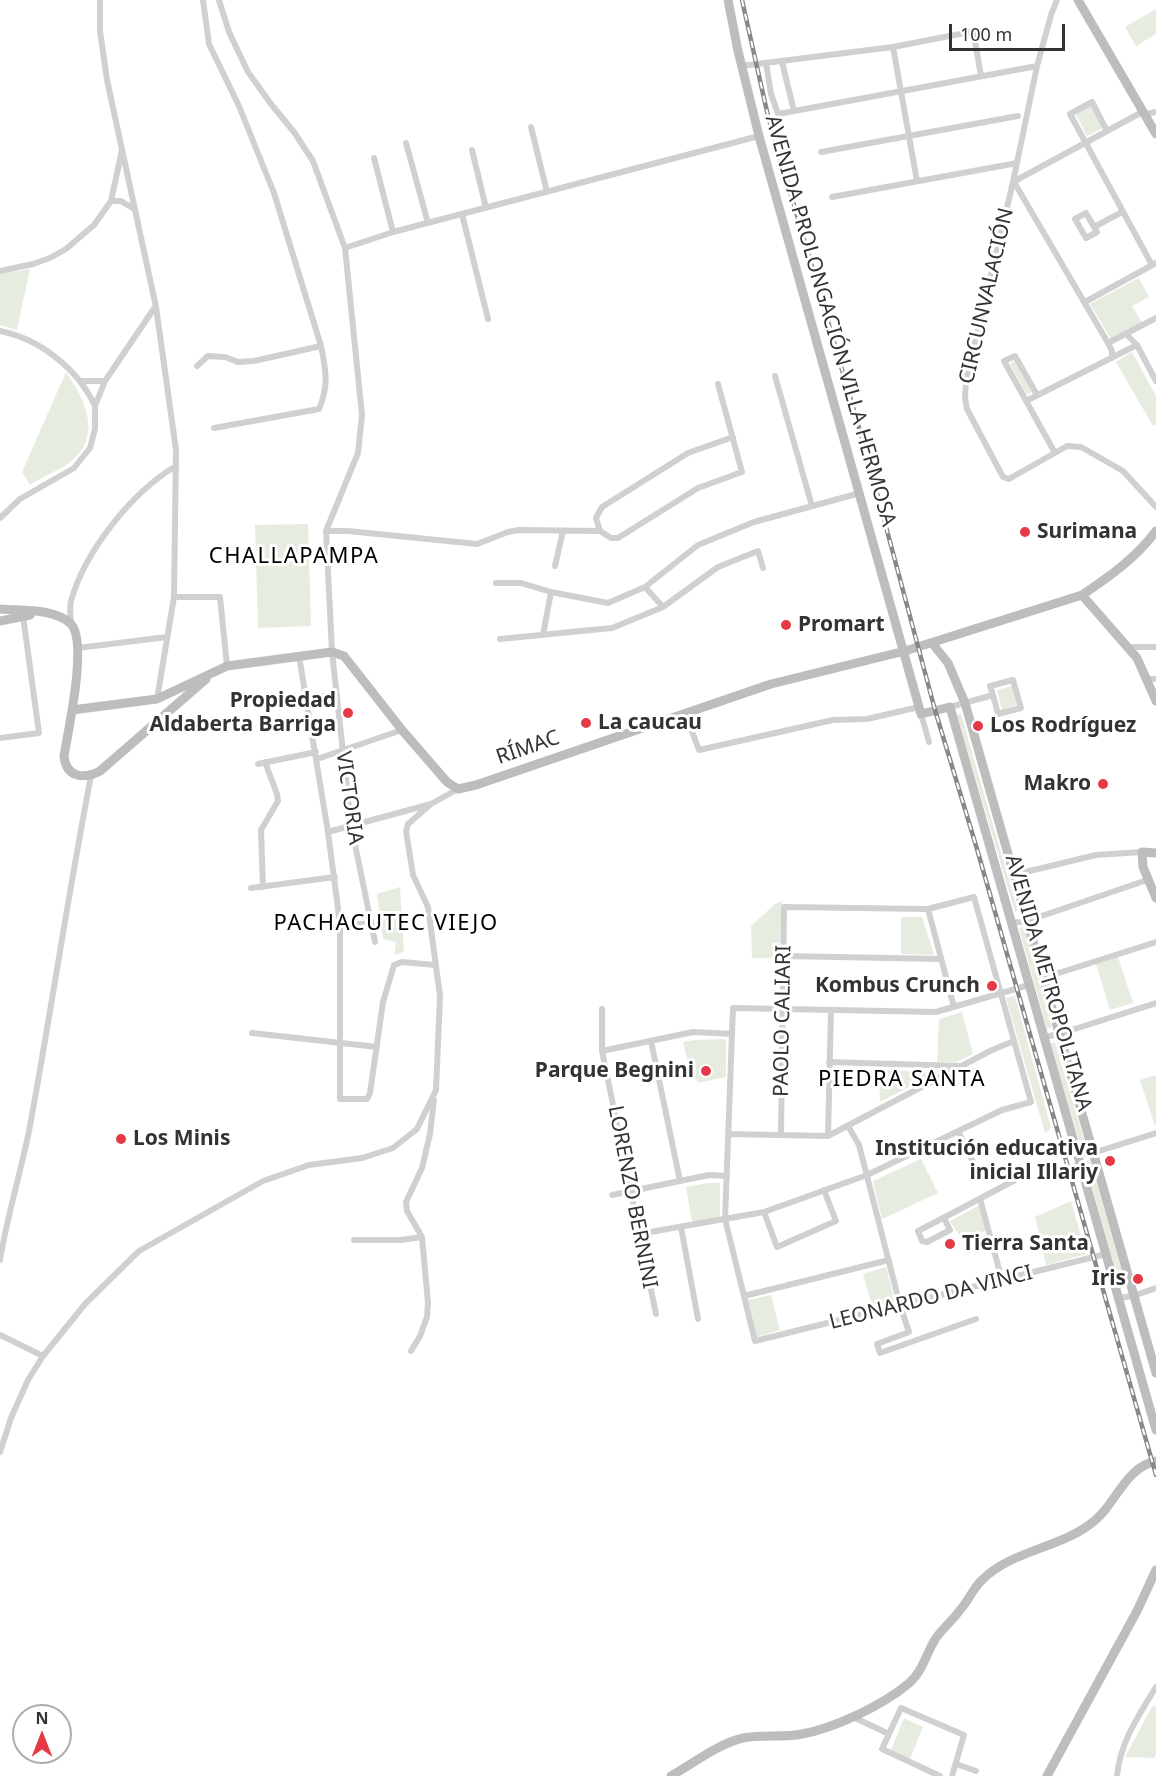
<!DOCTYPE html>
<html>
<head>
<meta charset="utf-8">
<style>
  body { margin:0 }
  #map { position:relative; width:1156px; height:1776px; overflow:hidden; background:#fff; font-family:"Noto Sans",sans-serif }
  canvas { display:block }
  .north { position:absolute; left:12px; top:1704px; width:60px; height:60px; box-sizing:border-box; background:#fff; border:2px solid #adadad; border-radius:50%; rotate:0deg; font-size:16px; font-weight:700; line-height:24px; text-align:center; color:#333 }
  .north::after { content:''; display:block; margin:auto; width:21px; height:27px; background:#e63946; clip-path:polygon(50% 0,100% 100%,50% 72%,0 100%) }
  .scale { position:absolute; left:949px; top:24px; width:116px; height:27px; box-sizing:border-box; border:3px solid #333; border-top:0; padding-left:8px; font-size:18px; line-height:21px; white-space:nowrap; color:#333; -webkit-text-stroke:4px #fff; paint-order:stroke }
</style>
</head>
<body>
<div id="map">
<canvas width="1156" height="1776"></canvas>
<div class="north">N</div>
<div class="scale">100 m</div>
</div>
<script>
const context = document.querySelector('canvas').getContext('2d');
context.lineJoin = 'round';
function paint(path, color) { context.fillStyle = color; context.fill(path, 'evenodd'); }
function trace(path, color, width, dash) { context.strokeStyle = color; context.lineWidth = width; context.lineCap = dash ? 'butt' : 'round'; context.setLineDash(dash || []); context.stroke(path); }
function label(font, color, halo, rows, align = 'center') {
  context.font = font + ' "Noto Sans",sans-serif'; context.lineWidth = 6; context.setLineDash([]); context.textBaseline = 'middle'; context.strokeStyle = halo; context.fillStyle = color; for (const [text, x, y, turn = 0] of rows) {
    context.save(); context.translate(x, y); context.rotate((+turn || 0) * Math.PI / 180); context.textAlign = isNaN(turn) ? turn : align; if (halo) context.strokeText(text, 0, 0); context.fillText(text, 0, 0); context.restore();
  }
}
paint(new Path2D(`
  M 1156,9 L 1156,34 L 1136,46 L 1125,27 Z
  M 1091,105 L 1103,128 L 1087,136 L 1075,113 Z
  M 30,269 L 17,330 L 0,325 L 0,274 Z
  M 1139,278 L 1149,297 L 1132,306 L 1142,323 L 1111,339 L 1090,304 Z
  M 1132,352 L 1156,396 L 1156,424 L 1153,426 L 1116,362 Z
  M 1014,361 L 1032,392 L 1027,395 L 1010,364 Z
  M 66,372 C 83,397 102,432 75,458 C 62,470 44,475 30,485 L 22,472 Z
  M 308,524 L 311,626 L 258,628 L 255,525 Z
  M 1012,686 L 1017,705 L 1002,710 L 997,690 Z
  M 961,714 L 1018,911 L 1015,912 L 957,715 Z
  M 400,887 L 404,952 L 394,955 L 396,942 L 383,939 L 377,894 Z
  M 782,901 L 779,958 L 752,958 L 751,926 L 775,904 Z
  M 901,917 L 922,917 L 934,955 L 901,954 Z
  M 1024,926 L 1052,1027 L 1047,1029 L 1019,929 Z
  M 1118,957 L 1133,1003 L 1110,1010 L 1096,964 Z
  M 1015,996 L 1051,1128 L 1045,1133 L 1006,998 Z
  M 962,1012 L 973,1054 L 956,1062 L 937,1062 L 939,1019 Z
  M 726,1039 L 726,1077 L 698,1083 L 696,1079 L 692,1080 L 683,1042 L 695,1040 Z
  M 1050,1043 L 1055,1043 L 1086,1146 L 1081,1147 Z
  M 879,1070 L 883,1070 L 938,1072 L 880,1102 Z
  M 1156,1075 L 1156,1125 L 1155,1126 L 1140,1080 Z
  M 921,1159 L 938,1193 L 882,1219 L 873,1181 Z
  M 1090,1160 L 1127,1286 L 1120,1289 L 1085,1161 Z
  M 708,1183 L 720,1183 L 720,1217 L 692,1222 L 686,1187 Z
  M 1071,1201 L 1086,1254 L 1046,1265 L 1035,1217 Z
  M 978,1206 L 980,1207 L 986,1230 L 970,1240 L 968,1234 L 959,1235 L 950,1221 Z
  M 886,1267 L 895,1303 L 873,1309 L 863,1274 Z
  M 771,1295 L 780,1330 L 757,1337 L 748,1300 Z
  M 1153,1705 L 1156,1707 L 1156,1754 L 1154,1758 L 1125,1757 Z
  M 904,1718 L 923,1727 L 910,1759 L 891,1750 Z`), '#e6ecdf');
trace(new Path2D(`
  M 100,0 L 100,31 L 107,80 L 156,307 L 176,450 L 174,597 L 157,699
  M 203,0 L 209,44 L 239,106 L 274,193 L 321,346 C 326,370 329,386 319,409 L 214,428
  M 219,0 L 229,32 L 248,72 L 271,104 L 294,132 L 313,161 L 345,248 L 362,415 L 358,453 L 326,531 L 332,652 L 351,825 L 375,942
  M 1057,0 L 1051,15 L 1037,66 L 1013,182 L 966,381 L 965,398 L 967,409 L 1003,477 L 1009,479 L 1067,446 L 1081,447 L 1123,471 L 1156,507
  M 893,47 L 917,181
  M 782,62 L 794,111
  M 766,63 L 771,94 L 778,114 L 1037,66
  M 741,66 L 893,47 L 970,32 L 974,35 L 981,76
  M 1146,114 L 1156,112
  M 531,127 L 547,192
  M 1107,131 L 1092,102 L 1070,114 L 1152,265
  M 406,143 L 428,223
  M 472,150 L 486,208
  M 821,152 L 1018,116
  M 374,158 L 393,232
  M 1013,182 L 1144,111
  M 1014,182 L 1108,343 L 1112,351 L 1112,357
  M 832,197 L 1017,163
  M 111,201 L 121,201 L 134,209
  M 1086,213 L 1097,232 L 1086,238 L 1075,219 Z
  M 462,214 L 488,319
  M 1094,227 L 1122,212
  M 345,248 L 393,232 L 759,136
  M 0,271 L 33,264 L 50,258 L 66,249 L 94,225 L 111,201 L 122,150
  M 1085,302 L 1156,263
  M 0,331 C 40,339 78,369 95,406
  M 1126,334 L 1137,345 L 1156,381
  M 1108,343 L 1156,318
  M 197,366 L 208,356 L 225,357 L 238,362 L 254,361 L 321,346
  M 775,376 L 812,506
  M 81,381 L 105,381
  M 718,384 L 742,472 L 698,488 L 618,538 L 611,538 L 600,531 L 596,518 L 602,507 L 688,453 L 733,437
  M 1037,395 L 1015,356 L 1004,361 L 1055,453
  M 1026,401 L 1137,345
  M 0,518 L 20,499 L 74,468 L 90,448 L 95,429 L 95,406 L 105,381 L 155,307
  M 326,531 L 348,531 L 477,544 L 508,532 L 519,530 L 600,531
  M 555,566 L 563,531
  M 496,583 L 521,583 L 551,592 L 608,603 L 645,587 L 698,545 L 754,522 L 860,493
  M 645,587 L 663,607
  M 174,597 L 220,597 L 227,666
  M 71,624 C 71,617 69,608 71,601 C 85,551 132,492 176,466
  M 543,635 L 551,592
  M 500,639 L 612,628 L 663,607 L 718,567 L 758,551 L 763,568
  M 1128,647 L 1156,647
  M 78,648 L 167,637
  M 299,656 L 328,832 L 340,924 L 340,1099 L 367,1099 L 370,1093 L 383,1002 L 394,965 L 402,962 L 435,965
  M 1147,679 L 1156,679
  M 305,698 L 336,695
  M 950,707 L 993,695 L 998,714 L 1021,708 L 1013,680 L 990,686 L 993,695
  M 685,713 L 699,750 L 833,720 L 867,719 L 919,707
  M 921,714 L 929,742
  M 0,738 L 39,733 L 23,616
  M 317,759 L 402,730
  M 258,764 L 316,752
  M 328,832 L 431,804 L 458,789
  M 1013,875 L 1096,855 L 1142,852
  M 263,887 L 261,830 L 278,801 L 277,794 L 265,762
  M 251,888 L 335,877
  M 928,909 L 954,1007
  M 1012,923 L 1027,921 L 1147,880
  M 340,924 L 371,924
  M 784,956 L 941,959
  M 1043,978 L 1156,942
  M 1029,985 L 936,1012 L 733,1008 L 725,1219 L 755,1341 L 1106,1254
  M 602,1009 L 602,1051 L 656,1314
  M 252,1033 L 377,1047
  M 1044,1037 L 1059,1034 L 1156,1003
  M 651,1041 L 680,1181
  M 602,1051 L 693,1032 L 732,1034
  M 829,1062 L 961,1066
  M 848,1126 L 859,1145 L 900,1305 L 909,1332 L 877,1344 L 880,1353 L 976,1319
  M 958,1131 L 975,1166
  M 728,1134 L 828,1136 L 992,1050 L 1014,1041
  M 828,1136 L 831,1010
  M 1078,1154 L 1093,1153 L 1156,1133
  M 612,1195 L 709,1175 L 727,1176
  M 980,1199 L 1002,1280
  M 764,1212 L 777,1247 L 836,1221 L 824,1190
  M 944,1218 L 950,1230 L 927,1242 L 922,1241 L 918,1231 C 951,1214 983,1197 1015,1180
  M 681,1227 L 698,1319
  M 639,1234 L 764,1212 L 867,1175 L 1002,1110 L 1031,1102 L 974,897 L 928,909 L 784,907 L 781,1135
  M 354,1240 L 401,1240 L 422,1237
  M 0,1260 C 7,1217 20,1175 29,1131 C 51,1013 68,894 91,776
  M 744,1296 L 889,1260
  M 1118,1298 L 1133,1296 L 1156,1288
  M 0,1335 L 43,1356
  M 411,1351 L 420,1336 L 427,1317 L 428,1303 L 422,1237 L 407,1211 L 406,1202 L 422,1168 L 430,1134 L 434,1100
  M 0,1452 L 11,1418 L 28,1380 L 43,1356 L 85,1304 L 139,1251 L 263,1181 L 309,1165 L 362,1158 L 393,1148 L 417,1129 L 436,1090 L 440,996 L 428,907 L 413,875 L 406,831 L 408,824 L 431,804
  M 855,1718 L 889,1734
  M 956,1764 L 976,1771
  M 940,1776 L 882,1749 L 901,1708 L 964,1735 L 952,1776
  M 1117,1776 C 1120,1742 1139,1715 1156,1687`), '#d0d0d0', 6);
trace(new Path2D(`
  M 728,0 L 738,51 L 759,136 L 919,707 L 921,714 L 950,707 L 1156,1430
  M 1078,0 L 1156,134
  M 1082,595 L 1137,658 L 1156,701
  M 0,609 C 21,611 55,608 71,624 C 88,643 68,731 64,756 C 66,777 83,780 100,771 L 206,679
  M 0,621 L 30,615
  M 932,643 L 948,663 L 965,703 L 1156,1373
  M 72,710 L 157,699 L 227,666 L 332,652 L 344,656 L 402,730 L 447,782 L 458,789 L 476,785 L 771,684 L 905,651 L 1082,595 C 1109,577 1137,557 1156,531
  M 1156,853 L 1142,852 L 1143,867 L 1156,898
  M 671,1776 C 692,1764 720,1743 743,1738 C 763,1734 783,1738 802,1734 C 835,1728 883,1705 908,1684 C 923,1672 926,1653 936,1638 C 943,1628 953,1620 960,1610 C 968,1601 973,1589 981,1581 C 1010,1551 1056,1549 1089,1525 C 1117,1506 1122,1469 1156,1461
  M 1047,1776 L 1137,1611 L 1156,1570`), '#bdbdbd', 9);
const rail = new Path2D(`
  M 742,0 L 768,116 L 866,452 L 935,710 L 977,849 L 1156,1475`);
trace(rail, '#888', 4.5);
trace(rail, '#fff', 2, [7]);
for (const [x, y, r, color] of [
  [1025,532,6,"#e63946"],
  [786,625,6,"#e63946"],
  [348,713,6,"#e63946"],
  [586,723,6,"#e63946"],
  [978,726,6,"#e63946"],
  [1103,784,6,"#e63946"],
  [992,986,6,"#e63946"],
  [706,1071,6,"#e63946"],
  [121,1139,6,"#e63946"],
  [1110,1161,6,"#e63946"],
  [950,1244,6,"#e63946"],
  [1138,1279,6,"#e63946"]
]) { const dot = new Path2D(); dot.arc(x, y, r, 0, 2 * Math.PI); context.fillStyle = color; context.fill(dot); trace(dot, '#fff', 2); }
label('21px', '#333', '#fff', [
  ["CIRCUNVALACIÓN",987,296,-77],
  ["AVENIDA PROLONGACIÓN VILLA HERMOSA",830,321,74],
  ["RÍMAC",528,748,-19],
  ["VICTORIA",349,798,82],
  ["AVENIDA METROPOLITANA",1048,983,74],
  ["PAOLO CALIARI",783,1021,-89],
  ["LORENZO BERNINI",632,1197,79],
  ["LEONARDO DA VINCI",931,1298,-14]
]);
label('bold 21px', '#333', '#fff', [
  ["Surimana",1037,532],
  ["Promart",798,625],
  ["Propiedad",336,701,"right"],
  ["Aldaberta Barriga",336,725,"right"],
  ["La caucau",598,723],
  ["Los Rodríguez",990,726],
  ["Makro",1091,784,"right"],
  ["Kombus Crunch",980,986,"right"],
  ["Parque Begnini",694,1071,"right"],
  ["Los Minis",133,1139],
  ["Institución educativa",1098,1149,"right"],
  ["inicial Illariy",1098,1173,"right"],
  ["Tierra Santa",962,1244],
  ["Iris",1126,1279,"right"]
], 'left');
context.letterSpacing = '1.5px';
label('22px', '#000', '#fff', [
  ["CHALLAPAMPA",294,557],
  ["PACHACUTEC VIEJO",386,924],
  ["PIEDRA SANTA",902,1080]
]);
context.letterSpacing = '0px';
</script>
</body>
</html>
